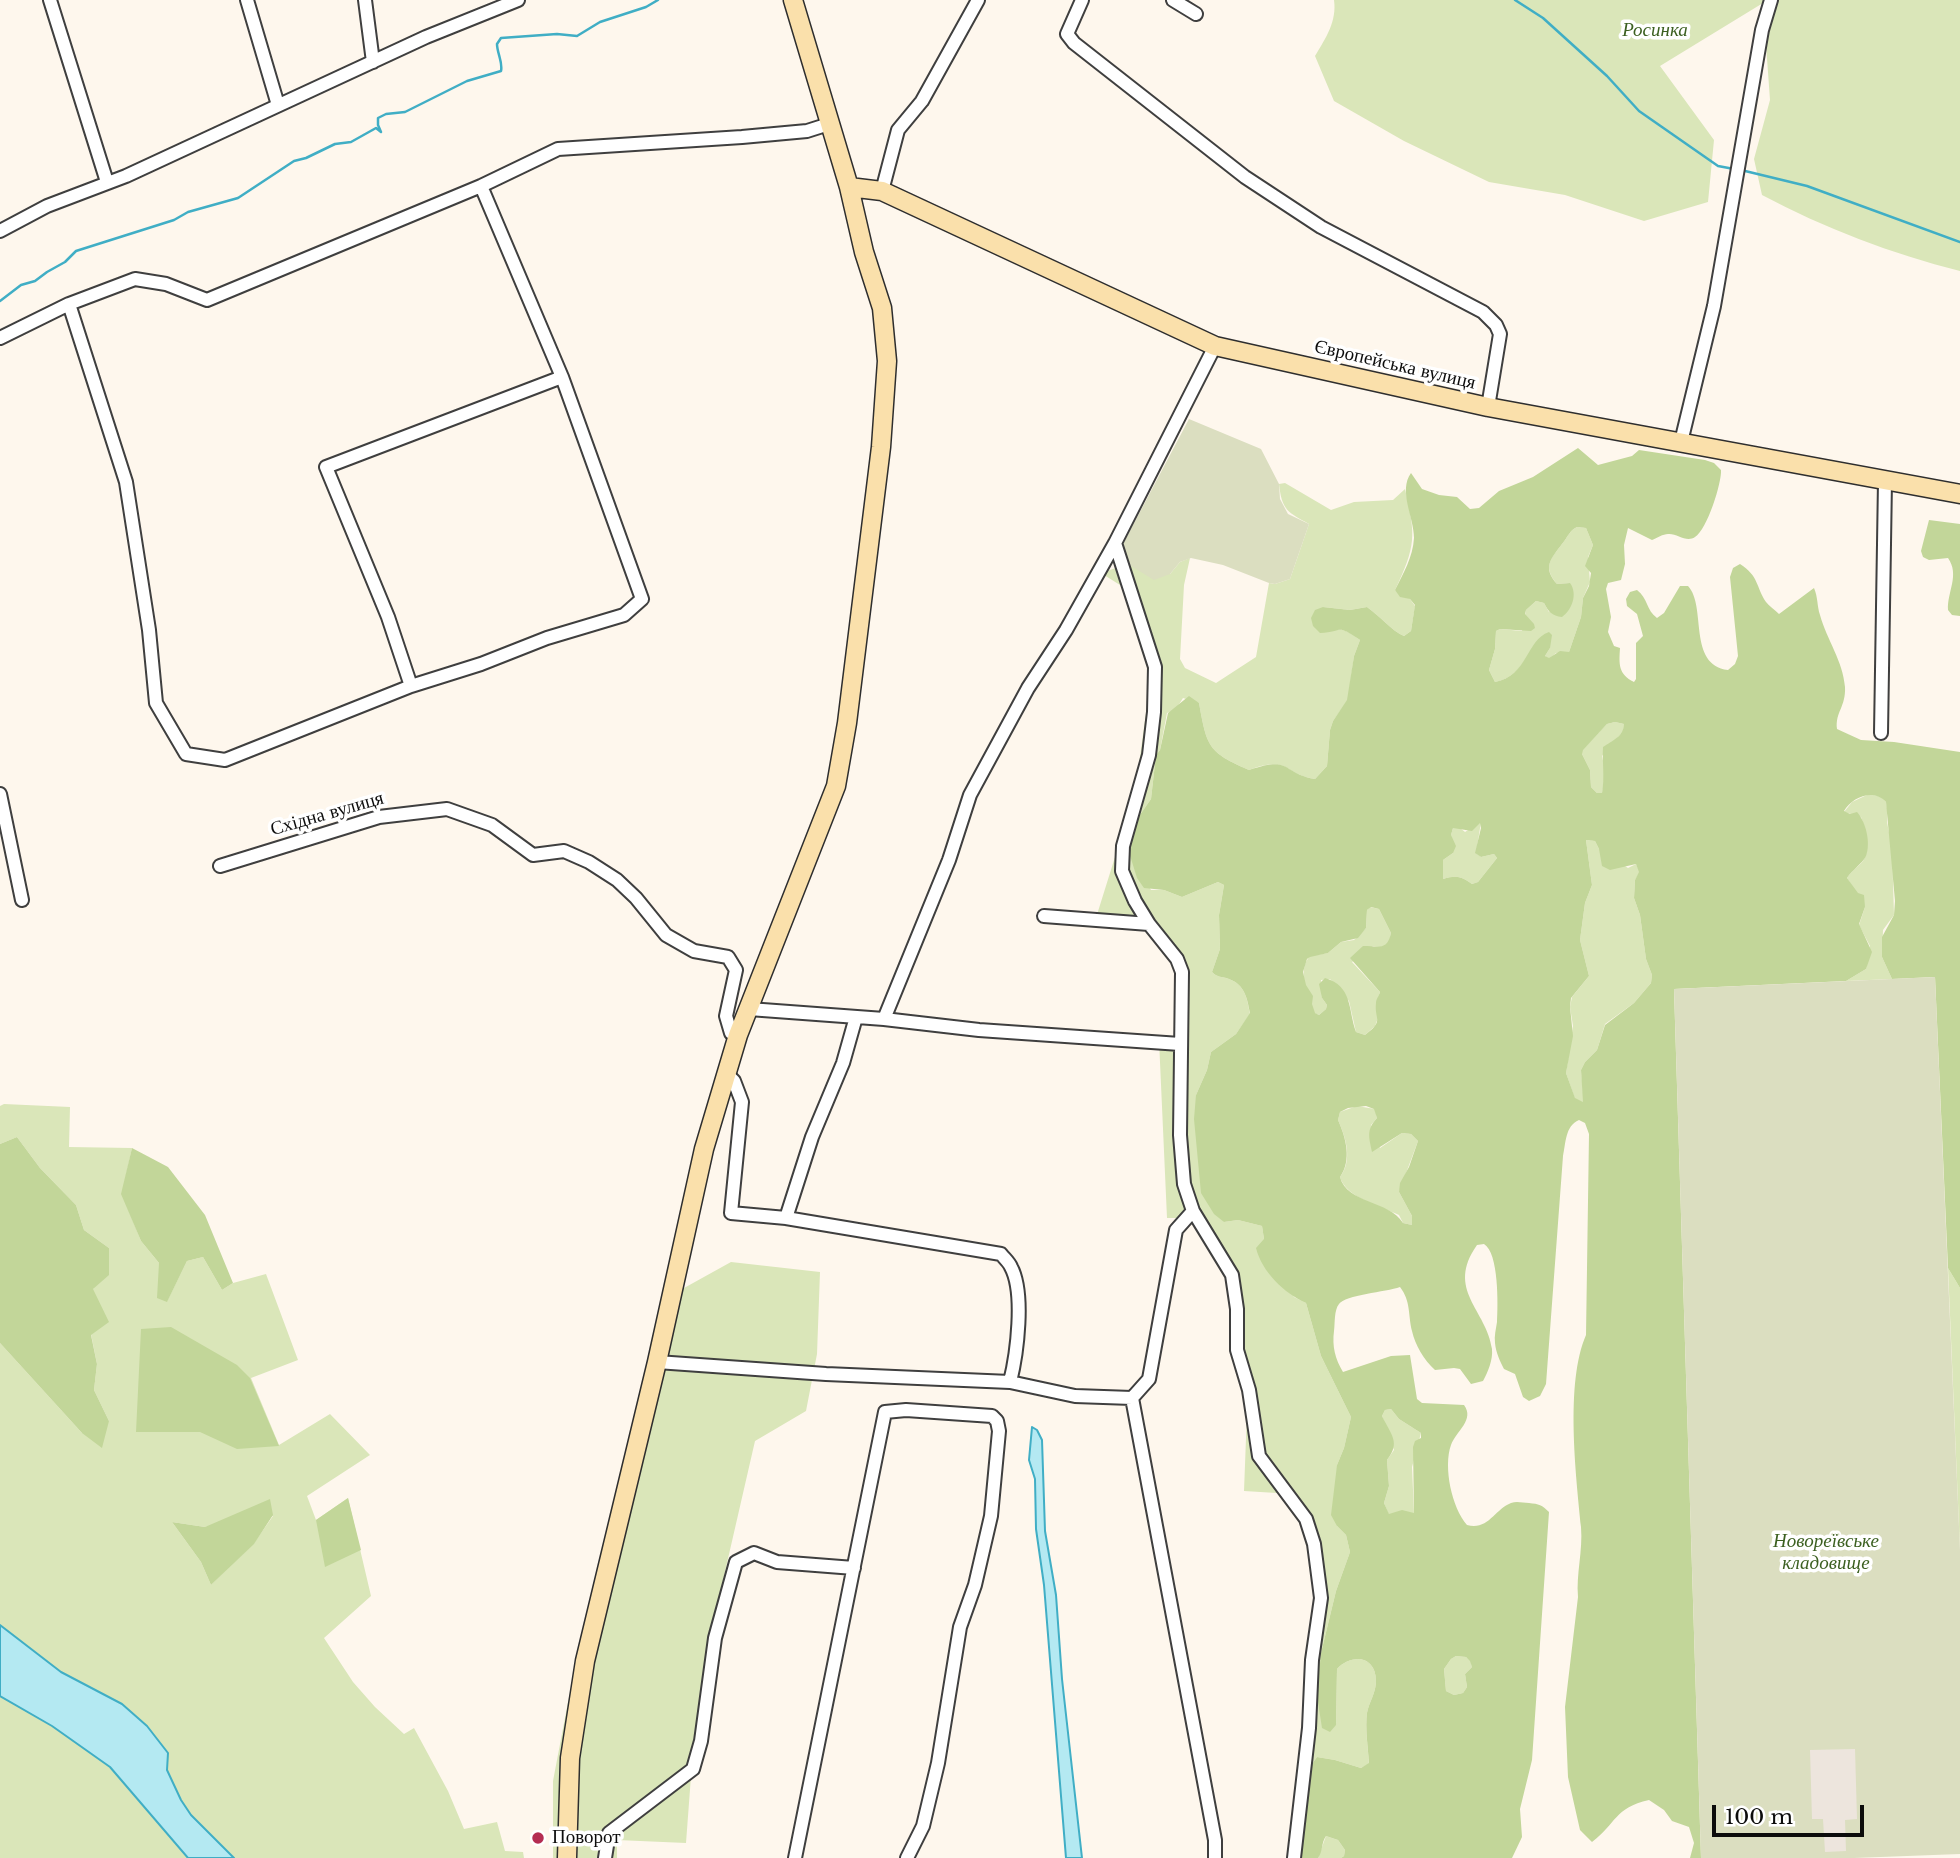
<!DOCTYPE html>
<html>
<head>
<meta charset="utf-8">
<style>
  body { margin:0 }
  #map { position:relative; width:1960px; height:1858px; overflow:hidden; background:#fef7ed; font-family:"Libre Baskerville",serif }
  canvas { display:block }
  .scale { position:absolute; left:1712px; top:1805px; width:152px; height:32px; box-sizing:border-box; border:4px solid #0c0c0c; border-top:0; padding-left:9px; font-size:21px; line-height:24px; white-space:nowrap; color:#0c0c0c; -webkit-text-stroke:5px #fff; paint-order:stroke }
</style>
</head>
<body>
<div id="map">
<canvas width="1960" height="1858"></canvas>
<div class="scale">100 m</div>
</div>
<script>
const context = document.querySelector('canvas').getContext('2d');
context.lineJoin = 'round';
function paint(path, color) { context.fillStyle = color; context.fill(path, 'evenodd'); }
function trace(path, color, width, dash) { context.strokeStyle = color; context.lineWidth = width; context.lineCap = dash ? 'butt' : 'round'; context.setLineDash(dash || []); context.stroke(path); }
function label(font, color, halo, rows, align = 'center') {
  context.font = font + ' "Libre Baskerville",serif'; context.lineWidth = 7; context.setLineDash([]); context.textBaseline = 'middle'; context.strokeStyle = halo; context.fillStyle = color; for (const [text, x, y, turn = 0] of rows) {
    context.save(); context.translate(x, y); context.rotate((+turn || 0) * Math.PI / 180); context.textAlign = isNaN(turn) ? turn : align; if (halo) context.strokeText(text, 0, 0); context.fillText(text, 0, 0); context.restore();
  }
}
paint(new Path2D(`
  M 1334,0 L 1960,0 L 1960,271 C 1892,254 1824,228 1762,195 L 1754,159 L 1770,100 L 1763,3 L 1660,66 L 1714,140 L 1708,202 L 1644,221 L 1565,195 L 1489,182 L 1404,141 L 1334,101 L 1315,56 C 1326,38 1337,21 1334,0 Z
  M 1285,483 L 1331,510 L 1354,502 L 1393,500 L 1405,489 C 1416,536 1416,546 1395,590 L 1410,599 L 1415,606 L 1411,631 L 1404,636 C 1392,631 1380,616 1367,607 L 1350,610 L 1323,607 L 1328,632 C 1341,625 1349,632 1360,640 L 1354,656 L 1348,700 L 1333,721 L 1330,730 L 1327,766 L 1315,779 C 1282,774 1290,755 1249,770 C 1208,752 1207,747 1199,703 L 1183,698 L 1176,709 L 1167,713 L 1160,750 L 1156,755 L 1151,799 L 1137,819 L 1128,849 L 1151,890 L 1164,890 L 1182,897 L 1218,882 L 1224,885 L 1219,915 L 1220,949 L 1212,972 C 1218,978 1221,976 1229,979 C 1245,985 1247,998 1250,1014 L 1236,1034 L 1211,1052 L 1207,1070 L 1196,1095 L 1224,1222 L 1238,1220 L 1262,1226 L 1264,1239 L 1294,1297 L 1306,1303 L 1321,1356 L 1351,1417 L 1344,1448 L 1337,1465 L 1337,1526 L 1346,1535 L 1350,1552 L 1336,1591 L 1321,1653 L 1336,1725 L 1337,1669 C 1352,1653 1376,1656 1376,1681 C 1376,1693 1369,1702 1367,1713 C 1365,1729 1368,1748 1369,1764 L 1361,1768 L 1335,1760 L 1317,1757 L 1312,1764 L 1298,1858 L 1316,1572 L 1310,1529 L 1293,1494 L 1244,1491 L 1247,1412 L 1233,1353 L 1230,1275 L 1198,1218 L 1167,1218 L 1159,1040 L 1175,1039 C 1176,1025 1184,969 1180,958 C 1167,927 1123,925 1095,921 L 1135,793 L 1154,655 L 1131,592 L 1101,573 L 1128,564 L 1170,574 L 1180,562 L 1190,558 L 1184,585 L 1180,659 L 1185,668 L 1216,683 L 1256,657 L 1269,583 L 1275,584 L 1290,579 L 1309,524 C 1288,512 1282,511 1279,484 Z
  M 1577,527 L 1586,528 L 1593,545 L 1588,557 L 1590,582 L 1583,598 L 1581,617 L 1569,652 L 1556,653 L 1549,659 L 1545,656 L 1550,648 L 1533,647 C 1524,663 1514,679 1495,682 L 1489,670 L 1495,649 L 1496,631 L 1500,629 L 1522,631 L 1526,610 L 1536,601 L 1544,603 L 1549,612 L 1570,583 L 1557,584 C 1542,566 1551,559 1562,544 C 1568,537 1569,531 1577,527 Z
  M 1615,722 L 1624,724 L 1624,730 L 1602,756 C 1605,768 1605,781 1602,793 L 1597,793 L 1591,787 L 1590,770 L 1582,754 L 1582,750 L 1607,724 Z
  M 1869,794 L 1882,797 L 1886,802 L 1887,808 L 1887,822 L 1892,848 L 1894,915 L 1883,930 L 1882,957 L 1892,979 L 1846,981 L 1866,969 L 1870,946 L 1859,925 L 1865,907 L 1847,878 C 1851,871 1858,867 1863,861 C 1871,849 1866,830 1861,817 L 1844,812 L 1852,802 Z
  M 1481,822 L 1476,853 L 1481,857 L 1494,854 L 1497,858 L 1478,882 L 1472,884 C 1461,876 1456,875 1443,879 L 1443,860 L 1453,853 L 1451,835 L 1453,828 L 1460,828 L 1465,832 Z
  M 1586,840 L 1595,841 L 1599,849 L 1628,868 L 1636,864 L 1640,872 L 1635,880 L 1634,898 L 1640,915 L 1646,959 L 1652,975 L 1651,983 L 1634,1003 L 1605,1024 L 1597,1050 L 1585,1062 L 1581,1070 L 1584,1103 L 1575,1099 L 1566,1073 L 1573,1026 L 1570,1007 L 1572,997 L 1589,976 L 1580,940 L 1585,903 L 1592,885 Z
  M 1370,907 L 1379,909 L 1391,933 L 1389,943 L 1381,948 L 1373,946 L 1352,962 L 1380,992 L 1376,1004 L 1378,1018 L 1375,1026 L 1365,1035 L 1356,1032 L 1349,1001 L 1330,979 L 1321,980 L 1322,998 L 1327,1005 L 1326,1009 L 1319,1015 L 1314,1013 C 1309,996 1296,971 1310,956 L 1328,953 L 1341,942 L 1354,940 L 1366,928 L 1367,910 Z
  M 4,1104 L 70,1107 L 69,1147 L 132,1148 L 122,1194 L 141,1241 L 159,1263 L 167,1301 L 187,1261 L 203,1257 L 222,1290 L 233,1283 L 266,1274 L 298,1360 L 251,1378 L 279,1445 L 330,1414 L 370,1455 L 307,1496 L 316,1520 L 348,1498 L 371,1596 L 324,1638 L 353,1682 L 375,1707 L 404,1734 L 414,1728 L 448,1791 L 464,1829 L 497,1822 L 505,1851 L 523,1852 L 524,1858 L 234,1858 L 191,1815 L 181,1800 L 167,1770 L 168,1753 L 122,1704 L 61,1672 L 0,1625 L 0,1343 L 82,1433 L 109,1421 L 94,1390 L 97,1364 L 91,1334 L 93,1289 L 109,1248 L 84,1230 L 76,1205 L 40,1168 L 17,1137 L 0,1144 L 0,1106 ZM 273,1516 L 254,1543 L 211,1585 L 201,1562 L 172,1522 L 205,1527 Z
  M 1357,1106 L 1375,1109 L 1377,1118 L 1371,1125 L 1380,1148 L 1402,1133 L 1411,1134 L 1418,1141 L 1399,1192 L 1412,1216 L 1412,1225 L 1403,1223 L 1399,1215 C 1380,1206 1346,1198 1340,1177 C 1353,1160 1346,1138 1338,1120 L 1340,1112 Z
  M 731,1262 L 820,1272 L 817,1354 L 806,1411 L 755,1441 L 710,1637 L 694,1736 L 686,1843 L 617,1840 L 617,1858 L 553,1858 L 553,1781 L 568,1702 L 591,1595 L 628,1458 L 666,1298 Z
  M 1948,1268 L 1960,1288 L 1960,1550 Z
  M 1391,1409 L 1399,1419 L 1421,1433 L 1412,1467 L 1414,1513 L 1389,1515 L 1384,1503 L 1389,1486 L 1387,1460 L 1394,1450 L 1382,1416 L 1385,1410 Z
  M 1456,1656 L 1466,1657 L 1471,1661 L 1472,1667 L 1465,1674 L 1467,1687 L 1463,1693 L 1454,1695 L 1446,1691 L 1444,1669 L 1451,1659 Z
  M 0,1696 L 52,1726 L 110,1767 L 188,1858 L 0,1858 Z
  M 1326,1836 L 1338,1840 L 1345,1850 L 1344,1856 L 1341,1858 L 1318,1858 Z`), '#dae6b9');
paint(new Path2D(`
  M 1578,448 L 1598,465 L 1632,456 L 1639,450 L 1705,460 L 1714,463 L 1721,470 C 1722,482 1707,530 1695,537 C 1686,543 1677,533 1668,534 C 1663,534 1657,538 1652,540 L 1628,528 L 1624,545 L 1625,564 L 1621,580 L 1608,583 L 1606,589 L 1611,617 L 1608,632 L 1614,646 L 1620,648 C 1619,664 1618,674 1634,682 L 1636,679 L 1636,643 L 1643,636 L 1637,614 L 1627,606 L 1626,599 L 1630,592 L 1637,590 C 1648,598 1646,610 1657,618 L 1664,613 L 1680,586 L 1688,586 C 1707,606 1687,665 1728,670 L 1735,664 L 1738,656 L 1730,577 L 1733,568 L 1740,564 C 1759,576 1756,587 1766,602 C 1769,606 1775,610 1779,614 L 1814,588 C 1818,597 1817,606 1820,615 C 1827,640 1843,661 1845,687 C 1846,707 1835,712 1837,729 L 1861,740 L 1894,742 L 1960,752 L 1960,1288 L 1948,1268 L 1935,977 L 1892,979 L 1882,957 L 1882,937 L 1894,915 L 1895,901 L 1886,802 C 1874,788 1852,797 1844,811 L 1850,814 L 1857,812 C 1866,822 1871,843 1866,856 C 1862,864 1852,870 1847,878 L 1858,893 L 1864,895 L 1865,907 L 1859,924 L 1872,952 L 1866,969 L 1846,981 L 1674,989 L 1701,1858 L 1690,1858 L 1694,1843 L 1689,1827 L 1672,1821 L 1664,1810 L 1649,1800 C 1614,1808 1617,1823 1592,1842 L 1580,1830 L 1568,1777 L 1565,1707 L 1578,1597 C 1576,1574 1583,1551 1581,1527 C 1576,1475 1565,1383 1586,1335 L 1589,1134 L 1585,1123 L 1579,1120 C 1565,1126 1566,1143 1563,1156 L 1546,1384 L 1540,1396 L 1529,1401 L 1523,1397 L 1515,1374 L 1504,1369 C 1500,1361 1496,1353 1495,1343 C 1494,1336 1496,1329 1497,1322 C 1498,1305 1499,1253 1484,1244 L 1477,1245 C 1445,1290 1487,1310 1492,1349 C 1493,1360 1488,1372 1483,1381 L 1471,1384 L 1460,1369 L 1454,1368 L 1435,1370 C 1424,1360 1415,1345 1412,1331 C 1408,1315 1411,1301 1400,1287 C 1386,1292 1345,1295 1339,1304 C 1334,1310 1335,1323 1334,1331 C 1332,1346 1335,1359 1343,1372 L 1391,1356 L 1410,1355 L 1417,1399 L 1422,1403 L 1464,1405 C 1475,1420 1456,1431 1451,1445 C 1443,1467 1452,1508 1467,1525 C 1488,1531 1495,1509 1511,1503 C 1517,1501 1523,1503 1529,1503 C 1539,1504 1542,1505 1549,1512 L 1532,1760 L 1520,1809 L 1522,1837 L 1512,1858 L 1341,1858 L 1344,1856 L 1345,1850 L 1338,1840 L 1326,1836 C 1321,1843 1323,1852 1318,1858 L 1298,1858 L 1312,1764 L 1317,1757 L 1335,1760 L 1361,1768 L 1369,1763 C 1368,1747 1365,1729 1367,1713 C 1369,1702 1376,1693 1376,1681 C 1376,1656 1352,1653 1337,1669 L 1336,1725 L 1330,1732 L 1322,1728 L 1317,1696 L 1321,1653 L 1336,1591 L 1350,1552 L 1346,1535 L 1337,1526 L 1331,1515 L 1337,1465 L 1344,1448 L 1351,1417 L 1321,1356 L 1306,1303 C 1284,1293 1262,1272 1256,1248 L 1264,1239 L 1262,1226 L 1238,1220 L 1224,1222 L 1214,1214 L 1201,1193 L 1194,1119 L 1196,1095 L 1207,1070 L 1211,1052 L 1236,1034 L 1250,1013 C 1247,998 1245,985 1229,979 C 1221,976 1218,978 1212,972 L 1220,949 L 1219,915 L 1224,885 L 1218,882 L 1182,897 L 1164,890 L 1144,888 L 1137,878 L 1128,849 L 1137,819 L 1151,799 L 1156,755 L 1160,750 L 1168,713 L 1189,696 L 1199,703 C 1207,747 1208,752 1249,770 C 1292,755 1281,773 1315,779 L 1327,766 L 1330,730 L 1333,721 L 1347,700 L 1354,656 L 1360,640 C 1335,623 1344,632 1320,633 L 1313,626 L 1311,618 L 1315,610 L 1323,607 L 1350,610 L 1367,607 C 1380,616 1392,631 1404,636 L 1411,631 L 1415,605 L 1410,599 L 1400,597 L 1395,590 C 1403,574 1413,557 1414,538 C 1414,517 1398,491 1411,473 L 1422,489 L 1439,495 L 1457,497 L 1470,509 L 1479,508 L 1499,491 L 1533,477 ZM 1577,527 L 1586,528 L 1593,545 L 1585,566 L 1591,573 L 1589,586 L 1583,598 L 1581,617 L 1569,652 L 1560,651 L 1549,658 L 1545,656 L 1550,648 L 1552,635 L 1549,632 C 1526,640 1528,676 1495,682 L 1489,670 L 1495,649 L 1496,631 L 1500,629 L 1531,631 L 1535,628 L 1534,624 L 1525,614 L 1526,610 L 1536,601 L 1544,603 C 1548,611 1552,616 1562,617 C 1572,610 1578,594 1570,583 L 1557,584 C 1542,567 1551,559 1562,544 C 1568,537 1569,531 1577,527 ZM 1615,722 L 1624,724 C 1624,736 1612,741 1603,747 C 1602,762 1605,777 1602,793 L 1597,793 L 1591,787 L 1590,770 L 1582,754 L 1583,750 L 1607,724 ZM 1480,823 L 1481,828 L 1475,853 L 1481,857 L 1494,854 L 1497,858 L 1478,882 L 1472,884 C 1461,876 1456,875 1443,879 L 1443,860 L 1453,853 L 1456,846 L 1451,835 L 1453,828 L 1472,831 ZM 1586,840 L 1595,841 L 1599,849 L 1602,866 L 1610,870 L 1636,864 L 1639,872 L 1635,880 L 1634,898 L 1640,915 L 1646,959 L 1652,975 L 1651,983 L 1634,1003 L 1605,1025 L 1597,1050 L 1585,1062 L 1581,1070 L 1583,1102 L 1575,1098 L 1566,1073 L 1573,1036 L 1570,1007 L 1571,998 L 1589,976 L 1580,940 L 1585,903 L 1592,885 ZM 1371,907 L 1379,909 L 1391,933 C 1387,951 1379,946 1363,946 L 1350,958 L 1380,992 C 1379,996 1376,999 1376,1003 C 1374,1020 1385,1020 1365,1035 L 1356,1032 C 1348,1010 1353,986 1325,978 L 1319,984 L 1322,998 L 1327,1005 L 1326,1009 L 1319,1015 L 1315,1013 L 1312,1004 L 1313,996 L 1306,985 L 1303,972 L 1307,959 L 1310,957 L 1328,953 L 1341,942 L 1358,938 L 1366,928 L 1367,910 ZM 1366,1106 L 1374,1109 L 1377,1118 C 1366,1130 1369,1137 1372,1152 L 1402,1133 L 1411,1134 L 1418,1141 L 1409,1167 L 1400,1183 L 1399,1192 L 1412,1216 L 1412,1225 L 1403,1223 C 1389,1200 1347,1204 1340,1177 C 1352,1160 1346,1138 1338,1120 L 1340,1112 L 1348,1108 ZM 1391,1409 L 1399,1419 L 1421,1433 L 1421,1438 L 1415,1441 L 1413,1447 L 1414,1513 L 1402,1510 L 1389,1514 L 1384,1503 L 1389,1486 L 1387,1460 C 1401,1442 1391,1435 1382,1416 L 1385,1410 ZM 1456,1656 L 1466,1657 L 1470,1661 L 1472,1667 L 1465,1674 L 1467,1687 L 1463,1693 L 1454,1695 L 1446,1691 L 1444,1669 L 1451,1659 Z
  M 1929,520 L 1960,524 L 1960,616 L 1952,615 L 1948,610 C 1947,592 1960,575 1948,558 L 1929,560 L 1923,557 L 1921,551 Z
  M 17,1137 L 40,1168 L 76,1205 L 84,1230 L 109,1248 L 109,1275 L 93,1289 L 109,1322 L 91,1335 L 97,1364 L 94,1390 L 109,1421 L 102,1448 L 82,1433 L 0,1343 L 0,1144 Z
  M 132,1148 L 168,1167 L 205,1215 L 233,1283 L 222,1290 L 203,1257 L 187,1261 L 167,1302 L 157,1298 L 159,1263 L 141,1241 L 121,1194 Z
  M 171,1327 L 237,1365 L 250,1378 L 279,1446 L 237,1449 L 200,1432 L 136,1432 L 141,1329 Z
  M 348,1498 L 361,1550 L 325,1567 L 316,1520 Z
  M 270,1499 L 273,1515 L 254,1544 L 211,1585 L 201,1562 L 172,1522 L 205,1527 Z`), '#c2d699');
paint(new Path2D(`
  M 1189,419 L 1261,449 L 1279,484 L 1280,499 L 1288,514 L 1309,524 L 1290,579 L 1275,584 L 1269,583 L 1223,565 L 1191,558 L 1180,562 L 1170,574 L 1154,580 L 1128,564 L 1123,544 Z
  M 1935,977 L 1960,1550 L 1960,1854 L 1854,1858 L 1701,1858 L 1674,989 Z`), '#dbdec0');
paint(new Path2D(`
  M 1855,1749 L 1857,1819 L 1845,1820 L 1846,1851 L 1825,1852 L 1823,1819 L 1812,1819 L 1810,1750 Z`), '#ede5dd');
const water = new Path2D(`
  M 1032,1427 L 1037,1430 L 1042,1440 L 1045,1531 L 1056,1595 L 1062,1679 L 1082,1858 L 1066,1858 L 1044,1585 L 1036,1529 L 1035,1479 L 1029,1460 Z
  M 0,1625 L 61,1672 L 122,1704 L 147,1726 L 168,1753 L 167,1770 L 181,1800 L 191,1815 L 234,1858 L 188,1858 L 110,1767 L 52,1726 L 0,1696 Z`);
paint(water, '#b4e9f2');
trace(water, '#40aec5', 2);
trace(new Path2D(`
  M 1515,0 L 1543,18 L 1607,76 L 1639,111 L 1718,166 L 1734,169
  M 1741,170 L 1807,186 L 1960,242
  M 0,301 L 21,285 L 35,281 L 47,272 L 65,262 L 76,251 L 174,220 L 188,212 L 238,198 L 294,161 L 306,158 L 335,144 L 351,142 L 376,128 L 381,132 L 378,125 L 378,118 L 386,114 L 405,112 L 467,81 L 501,71 C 503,62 497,53 497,44 L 501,38 L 557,34 L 577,36 L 600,22 L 646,7 L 658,0`), '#40aec5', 2.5);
const street = new Path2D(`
  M 50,0 L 107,182
  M 247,0 L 278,105
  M 365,0 L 373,62
  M 1082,0 L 1067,34 L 1074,43 L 1245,177 L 1321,227 L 1483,312 L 1496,325 L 1500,334 L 1488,407
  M 1173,0 L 1196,14
  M 481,186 L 562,377 L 642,599 L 624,615 L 547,638 L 481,664 L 411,686 L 388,617 L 326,467 L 562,377
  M 882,191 L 898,130 L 922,101 L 978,0
  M 0,231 L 47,206 L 126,176 L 426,37 L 518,0
  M 69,304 L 126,482 L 149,630 L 156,703 L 186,754 L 225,760 L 411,686
  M 0,338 L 69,304 L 135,279 L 166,284 L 207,300 L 481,186 L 558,149 L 742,137 L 807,131 L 829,124
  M 1215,346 L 1115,543 L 1155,667 L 1154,712 L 1149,755 L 1123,846 L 1122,871 L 1135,901 L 1149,924 L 1177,959 L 1182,972 L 1180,1135 L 1184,1184 L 1193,1211 L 1232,1275 L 1237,1309 L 1237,1350 L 1249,1390 L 1259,1456 L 1306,1519 L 1314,1544 L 1321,1598 L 1312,1660 L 1309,1728 L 1294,1858
  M 1681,442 L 1714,306 L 1762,30 L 1771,0
  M 1881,733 L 1885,481
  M 0,794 L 22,900
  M 220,866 L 379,817 L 447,809 L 492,825 L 533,855 L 564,851 L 589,862 L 617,880 L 636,898 L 666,935 L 694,951 L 728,957 L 736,970 L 726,1016 L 731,1033 L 738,1035
  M 1044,916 L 1149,924
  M 749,1009 L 884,1019 L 979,1030 L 1180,1044
  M 884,1019 L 949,860 L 970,795 L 1028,688 L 1066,630 L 1115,543
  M 727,1074 L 734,1081 L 742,1102 L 731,1213 L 786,1218 L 1001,1254 C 1004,1258 1009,1262 1011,1267 C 1025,1293 1017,1354 1010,1382
  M 1193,1211 L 1176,1230 L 1149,1379 L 1132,1398 L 1215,1840 L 1215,1858
  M 786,1218 L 812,1137 L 843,1063 L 856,1017
  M 657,1362 L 826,1374 L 1010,1382 L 1075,1396 L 1132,1398
  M 605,1858 L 609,1833 L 693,1769 L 701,1741 L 715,1638 L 736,1562 L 754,1553 L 777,1562 L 854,1568
  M 795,1858 L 885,1412 L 906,1410 L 992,1416 L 997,1421 L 999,1431 L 991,1516 L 975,1585 L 960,1627 L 938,1763 L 923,1826 L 907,1858`);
const secondary = new Path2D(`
  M 849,187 L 882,191 L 1215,346 L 1488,407 L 1960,494
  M 567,1858 L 570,1758 L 585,1661 L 657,1362 L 704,1149 L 738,1035 L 836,786 L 847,723 L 881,447 L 887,361 L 882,308 L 864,252 L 849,187 L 793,0`);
trace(street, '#3f3f3f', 16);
trace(secondary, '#2e2e2e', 21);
trace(street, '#fff', 12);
trace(secondary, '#fae0ab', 18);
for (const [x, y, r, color] of [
  [538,1838,7,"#b42d52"]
]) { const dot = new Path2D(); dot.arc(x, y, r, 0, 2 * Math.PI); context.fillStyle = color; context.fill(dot); trace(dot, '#fff', 2.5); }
label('italic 19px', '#3c6021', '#fff', [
  ["Росинка",1655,31],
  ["Новореївське",1826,1542],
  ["кладовище",1826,1564]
]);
label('19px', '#0c0c0c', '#fff', [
  ["Європейська вулиця",1395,365,13],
  ["Східна вулиця",327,814,-16]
]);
label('19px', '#0c0c0c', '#fff', [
  ["Поворот",552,1838]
], 'left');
</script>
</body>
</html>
